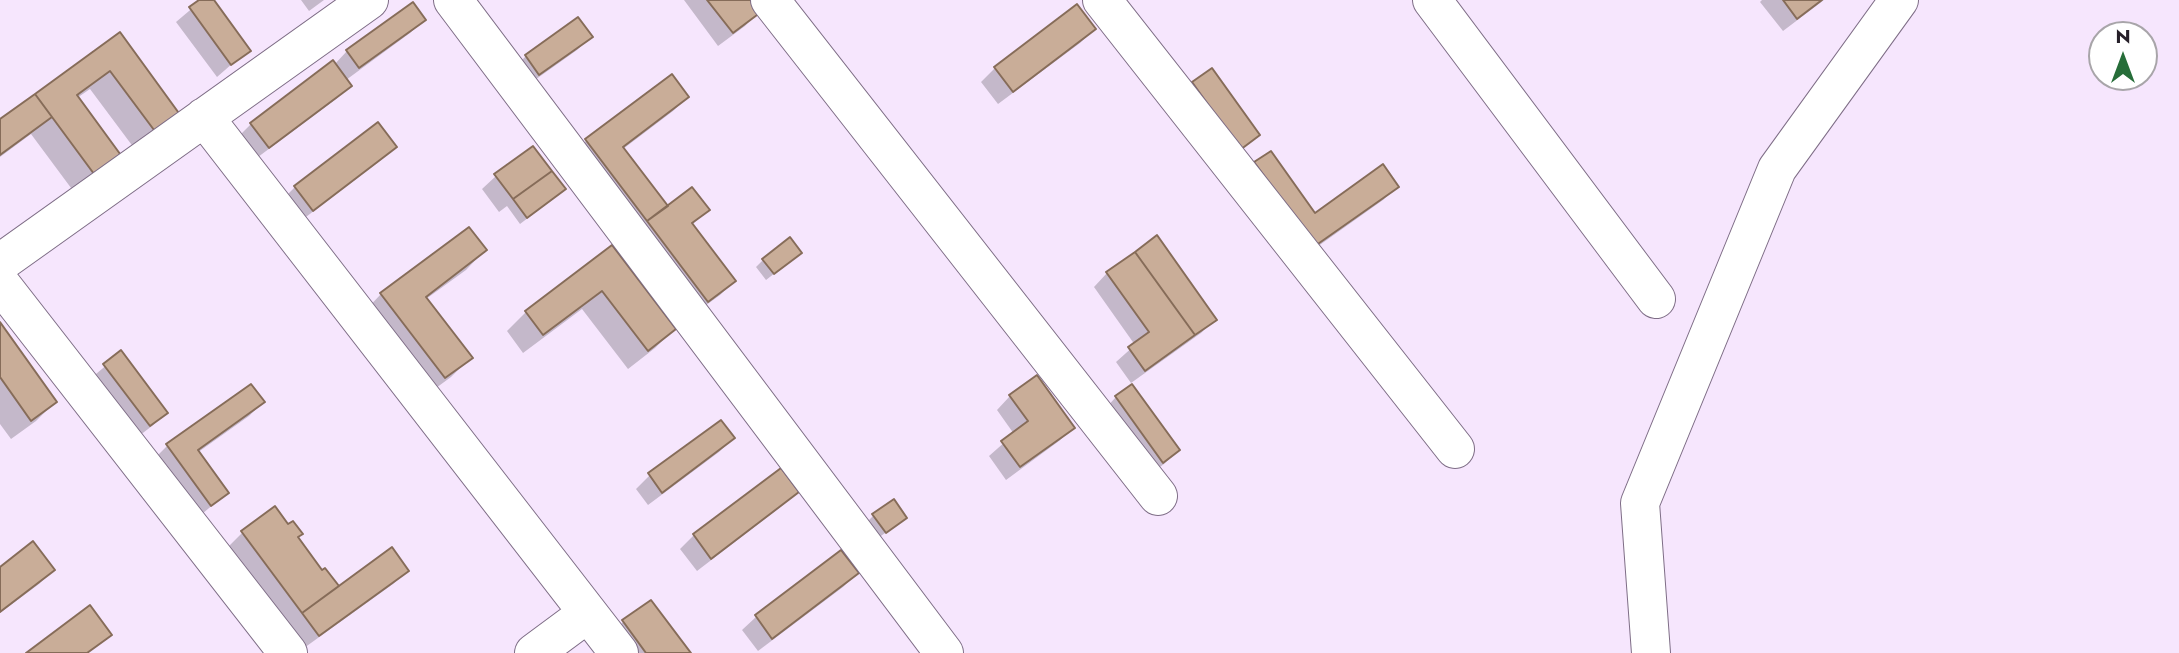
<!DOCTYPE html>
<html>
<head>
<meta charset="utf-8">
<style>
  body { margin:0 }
  #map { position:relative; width:2179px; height:653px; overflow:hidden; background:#f6e6fd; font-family:Jost,sans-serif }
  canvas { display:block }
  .north { position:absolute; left:2088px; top:21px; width:70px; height:70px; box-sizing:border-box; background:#fff; border:2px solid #a8a5a9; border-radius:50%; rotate:0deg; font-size:19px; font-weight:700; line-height:28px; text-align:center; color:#261f29 }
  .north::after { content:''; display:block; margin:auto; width:24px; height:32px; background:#266d39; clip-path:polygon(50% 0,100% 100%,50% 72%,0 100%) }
</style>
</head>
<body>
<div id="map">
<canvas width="2179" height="653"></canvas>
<div class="north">N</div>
</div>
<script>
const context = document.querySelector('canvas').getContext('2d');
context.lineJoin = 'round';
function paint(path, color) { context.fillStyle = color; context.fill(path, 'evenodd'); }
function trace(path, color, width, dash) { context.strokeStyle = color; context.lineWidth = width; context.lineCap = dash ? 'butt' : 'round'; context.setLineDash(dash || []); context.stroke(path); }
paint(new Path2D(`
  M 202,0 L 211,0 L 248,50 L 217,77 L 176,22 Z
  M 301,0 L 324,0 L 309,11 Z
  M 684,0 L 749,0 L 758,12 L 745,26 L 718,46 Z
  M 1762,0 L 1824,0 L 1783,31 L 1760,2 Z
  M 413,4 L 424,20 L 410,33 L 346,80 L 350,86 L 336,99 L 254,160 L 237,138 L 251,124 L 334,65 L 347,51 Z
  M 1076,6 L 1094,29 L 1080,43 L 998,104 L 981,82 L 995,68 Z
  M 119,35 L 179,116 L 137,152 L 90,89 L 77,98 L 121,158 L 77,196 L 31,134 L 0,157 L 0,121 Z
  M 590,37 L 577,50 L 525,87 L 512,70 L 526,56 Z
  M 687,97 L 673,111 L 623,149 L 667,208 L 707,210 L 692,225 L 734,281 L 720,295 L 694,314 L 573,154 L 586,141 Z
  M 378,124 L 395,147 L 381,160 L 298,223 L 281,201 L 295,187 Z
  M 1256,164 L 1315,215 L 1397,186 L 1383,200 L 1300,259 L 1242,177 Z
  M 496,176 L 557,196 L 520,224 L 507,206 L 499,212 L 482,189 Z
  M 612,248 L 674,329 L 655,348 L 628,369 L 582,309 L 523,353 L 507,331 L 526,312 Z
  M 485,250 L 466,270 L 426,299 L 470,358 L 451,377 L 425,396 L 362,314 L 381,294 Z
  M 793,259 L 766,280 L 756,267 L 763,260 Z
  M 1107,273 L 1215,319 L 1201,333 L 1131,383 L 1116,362 L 1135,345 L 1094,287 Z
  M 0,325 L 55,402 L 36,421 L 11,439 L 0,424 Z
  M 121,353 L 166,413 L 152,426 L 135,439 L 90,379 Z
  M 1010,396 L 1073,428 L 1059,441 L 1006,480 L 989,456 L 1014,434 L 997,410 Z
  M 1116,397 L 1178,450 L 1164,464 L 1149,475 L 1103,411 Z
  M 263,402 L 249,416 L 197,453 L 227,493 L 196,519 L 154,459 L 168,445 Z
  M 733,438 L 719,452 L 648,505 L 636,489 L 650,475 Z
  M 780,470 L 797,492 L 783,505 L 697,571 L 680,549 L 694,535 Z
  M 873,516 L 898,524 L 878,538 L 867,522 Z
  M 243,532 L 296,538 L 322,573 L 338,588 L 406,571 L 393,584 L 304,648 L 229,546 Z
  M 841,553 L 857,573 L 843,587 L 758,651 L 742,630 L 756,617 Z
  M 0,569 L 53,570 L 39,584 L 0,613 Z
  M 623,622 L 688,653 L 623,653 L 610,635 Z`), '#0003');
const building = new Path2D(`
  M 199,0 L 214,0 L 251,51 L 231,65 L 189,7 Z
  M 707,0 L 751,0 L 761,12 L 733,33 Z
  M 1783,0 L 1822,0 L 1797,19 Z
  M 413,2 L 426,20 L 359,68 L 346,50 Z
  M 1077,4 L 1096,29 L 1013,92 L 994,67 Z
  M 578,17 L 593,37 L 539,75 L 525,55 Z
  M 120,32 L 181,116 L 157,134 L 110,71 L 77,95 L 123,158 L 97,178 L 35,94 Z
  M 333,60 L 352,86 L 269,148 L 250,123 Z
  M 1212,68 L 1260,135 L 1240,150 L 1192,82 Z
  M 672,74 L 689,97 L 623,147 L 668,206 L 647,221 L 585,139 Z
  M 35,94 L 52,117 L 0,155 L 0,119 Z
  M 378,122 L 397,147 L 313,211 L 294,186 Z
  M 533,146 L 552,171 L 513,199 L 494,174 Z
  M 1271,151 L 1315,213 L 1383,164 L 1399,187 L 1315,246 L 1254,162 Z
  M 552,171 L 566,189 L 527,218 L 513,199 Z
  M 692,187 L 710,210 L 692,223 L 736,281 L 708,302 L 647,221 Z
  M 469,227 L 487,250 L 426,297 L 473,358 L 445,378 L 380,293 Z
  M 1157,235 L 1217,320 L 1195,335 L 1135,252 Z
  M 790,237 L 802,253 L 774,274 L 762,259 Z
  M 612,245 L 676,329 L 648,351 L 602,291 L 543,335 L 525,311 Z
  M 1135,252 L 1195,335 L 1145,371 L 1128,347 L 1149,332 L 1106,272 Z
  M 0,322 L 57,402 L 31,421 L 0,377 Z
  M 121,350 L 168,413 L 150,426 L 103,364 Z
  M 1037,375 L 1075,428 L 1020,467 L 1001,441 L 1028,421 L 1009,395 Z
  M 251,384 L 265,402 L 198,450 L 229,493 L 211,506 L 166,444 Z
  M 1132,384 L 1180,450 L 1163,463 L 1115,396 Z
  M 721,420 L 735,438 L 662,493 L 648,473 Z
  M 781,468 L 799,492 L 711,559 L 693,534 Z
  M 894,499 L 907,518 L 886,533 L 872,514 Z
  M 275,506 L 288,524 L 293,521 L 303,534 L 298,537 L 322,570 L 325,568 L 339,586 L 302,613 L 241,531 Z
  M 33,541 L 55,570 L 0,612 L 0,567 Z
  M 392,547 L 409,571 L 319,636 L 302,613 Z
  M 841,550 L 859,573 L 772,639 L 755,615 Z
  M 651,600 L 691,653 L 646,653 L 622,620 Z
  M 90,605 L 112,635 L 87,653 L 26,653 Z`);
paint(building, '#c9ad98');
trace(building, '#866c59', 2);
const minor = new Path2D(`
  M 453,0 L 944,653
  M 770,0 L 1158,496
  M 1102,0 L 1455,449
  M 1432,0 L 1656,299
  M 204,117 L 619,653
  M 0,263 L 369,0
  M 0,283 L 288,653
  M 534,653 L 588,613
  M 1651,653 L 1640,503 L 1777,169 L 1899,0`);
trace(minor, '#7e6d86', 40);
trace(minor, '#fff', 38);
</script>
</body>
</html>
